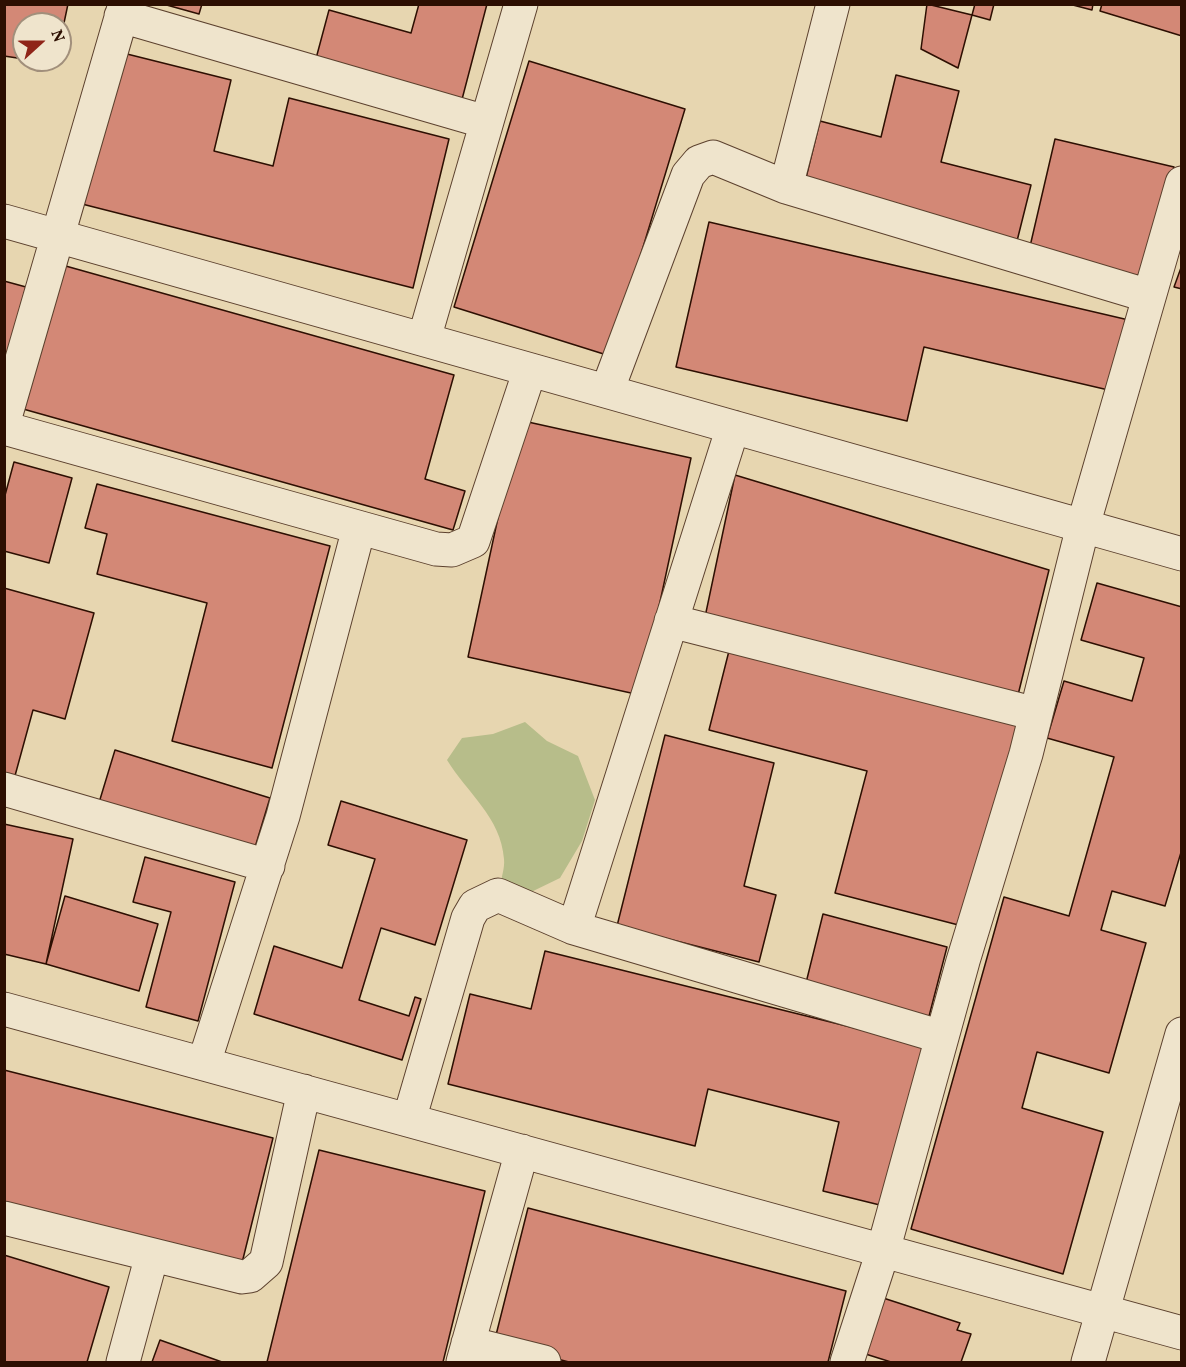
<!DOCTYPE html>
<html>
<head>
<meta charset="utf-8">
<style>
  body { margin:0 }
  #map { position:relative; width:1186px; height:1367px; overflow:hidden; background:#e7d6b0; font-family:Vollkorn,serif }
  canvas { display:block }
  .frame { position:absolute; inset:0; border:6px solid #2d0f02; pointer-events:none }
  .north { position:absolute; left:12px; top:12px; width:60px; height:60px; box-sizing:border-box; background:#efe4cc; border:2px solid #a18f7b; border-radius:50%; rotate:69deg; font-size:16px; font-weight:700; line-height:24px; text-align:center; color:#2d0f02 }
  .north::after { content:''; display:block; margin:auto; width:21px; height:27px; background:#8f2418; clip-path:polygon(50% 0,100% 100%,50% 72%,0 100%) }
</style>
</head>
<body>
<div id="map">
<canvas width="1186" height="1367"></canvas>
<div class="frame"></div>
<div class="north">N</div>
</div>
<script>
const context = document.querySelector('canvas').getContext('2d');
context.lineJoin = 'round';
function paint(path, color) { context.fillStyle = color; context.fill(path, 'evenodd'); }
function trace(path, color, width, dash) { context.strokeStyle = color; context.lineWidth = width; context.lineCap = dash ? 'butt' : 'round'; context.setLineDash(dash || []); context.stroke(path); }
paint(new Path2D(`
  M 525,722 L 547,741 L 578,756 L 595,800 L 582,841 L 560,878 L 527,894 L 500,887 C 501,878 505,868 504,859 C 501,817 467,793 447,760 L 462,738 L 493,734 Z`), '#b7bd8a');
const building = new Path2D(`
  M 4,4 L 68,4 L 60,42 L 60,24 L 24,24 L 24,59 L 4,56 Z
  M 163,4 L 202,4 L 199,14 Z
  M 419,4 L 487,4 L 460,107 L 314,66 L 329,10 L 411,33 Z
  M 927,4 L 972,15 L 958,68 L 921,49 Z
  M 975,4 L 994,4 L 990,20 L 972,15 Z
  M 1069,4 L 1093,4 L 1092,10 Z
  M 1102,4 L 1182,4 L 1182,36 L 1100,11 Z
  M 119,52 L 231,80 L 214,151 L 273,166 L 289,98 L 449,139 L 413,288 L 82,204 Z
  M 529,61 L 685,109 L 610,356 L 454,307 Z
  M 896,75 L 959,91 L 941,162 L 1031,185 L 1016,245 L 803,190 L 820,121 L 881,137 Z
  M 1055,139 L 1174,167 L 1147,283 L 1028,255 Z
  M 709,222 L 1133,321 L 1117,392 L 924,347 L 907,421 L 676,367 Z
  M 55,263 L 454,375 L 425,479 L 465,491 L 453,530 L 16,407 Z
  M 1182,265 L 1182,289 L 1174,287 Z
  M 4,281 L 26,287 L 4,366 Z
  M 519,420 L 691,458 L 640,695 L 468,657 Z
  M 14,462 L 72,478 L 49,563 L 4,551 L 4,499 Z
  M 735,475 L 1049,570 L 1016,703 L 705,617 Z
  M 97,484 L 330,546 L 272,768 L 172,741 L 207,603 L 97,574 L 107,534 L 85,528 Z
  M 1097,583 L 1182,607 L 1182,849 L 1165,906 L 1112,891 L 1101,930 L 1146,943 L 1109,1073 L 1037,1052 L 1022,1108 L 1103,1132 L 1063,1274 L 911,1229 L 1004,897 L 1069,916 L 1114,757 L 1047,738 L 1064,681 L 1132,701 L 1144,658 L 1081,640 Z
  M 4,588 L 94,613 L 65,719 L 33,710 L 13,783 L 4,780 Z
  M 731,643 L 1023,720 L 970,928 L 835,893 L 867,771 L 709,730 Z
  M 665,735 L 774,763 L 744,886 L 776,895 L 759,962 L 617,926 Z
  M 115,750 L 270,798 L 253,854 L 98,806 Z
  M 341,801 L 467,840 L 435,945 L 381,928 L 359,1000 L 409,1016 L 415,997 L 421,999 L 402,1060 L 254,1014 L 274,946 L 342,968 L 375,859 L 328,845 Z
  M 4,824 L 73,839 L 46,964 L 4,954 Z
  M 145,857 L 235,882 L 198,1021 L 146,1007 L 171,912 L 133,902 Z
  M 65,896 L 158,924 L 139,991 L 46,964 Z
  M 823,914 L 947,947 L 927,1024 L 804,991 Z
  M 545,951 L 931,1047 L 892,1208 L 823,1191 L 839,1122 L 708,1089 L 695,1146 L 448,1084 L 470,994 L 531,1009 Z
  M 4,1070 L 273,1138 L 240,1271 L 4,1212 Z
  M 319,1150 L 485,1191 L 443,1362 L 267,1362 Z
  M 528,1208 L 846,1291 L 828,1362 L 569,1362 L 494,1343 Z
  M 4,1255 L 109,1287 L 87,1362 L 4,1362 Z
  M 874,1295 L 960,1323 L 957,1330 L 971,1334 L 961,1362 L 891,1362 L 856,1351 Z
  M 160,1340 L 222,1362 L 152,1362 Z`);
paint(building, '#d38876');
trace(building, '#2d0f02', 1.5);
const minor = new Path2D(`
  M 121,16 L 486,122
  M 786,187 L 833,4
  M 4,221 L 1182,554
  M 424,339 L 521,4
  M 607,391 L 688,175 L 699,162 L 713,157 L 786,187 L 1149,296
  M 4,421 L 125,4
  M 4,428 L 436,549 L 452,550 L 473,541 L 530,370
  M 671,621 L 1036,714
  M 4,789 L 268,866
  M 574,928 L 733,427
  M 4,1009 L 1182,1333
  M 204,1063 L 283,816 L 359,528
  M 409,1120 L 468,918 L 475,906 L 498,895 L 574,928 L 942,1037
  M 4,1218 L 242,1277 L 250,1276 L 266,1262 L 304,1091
  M 468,1343 L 544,1362
  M 123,1362 L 152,1255
  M 463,1362 L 522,1151
  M 847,1362 L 883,1251 L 963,961 L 1026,754 L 1083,526 L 1182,183
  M 1088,1362 L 1182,1034`);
trace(minor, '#5c412e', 35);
trace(minor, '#efe4cc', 33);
</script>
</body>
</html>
